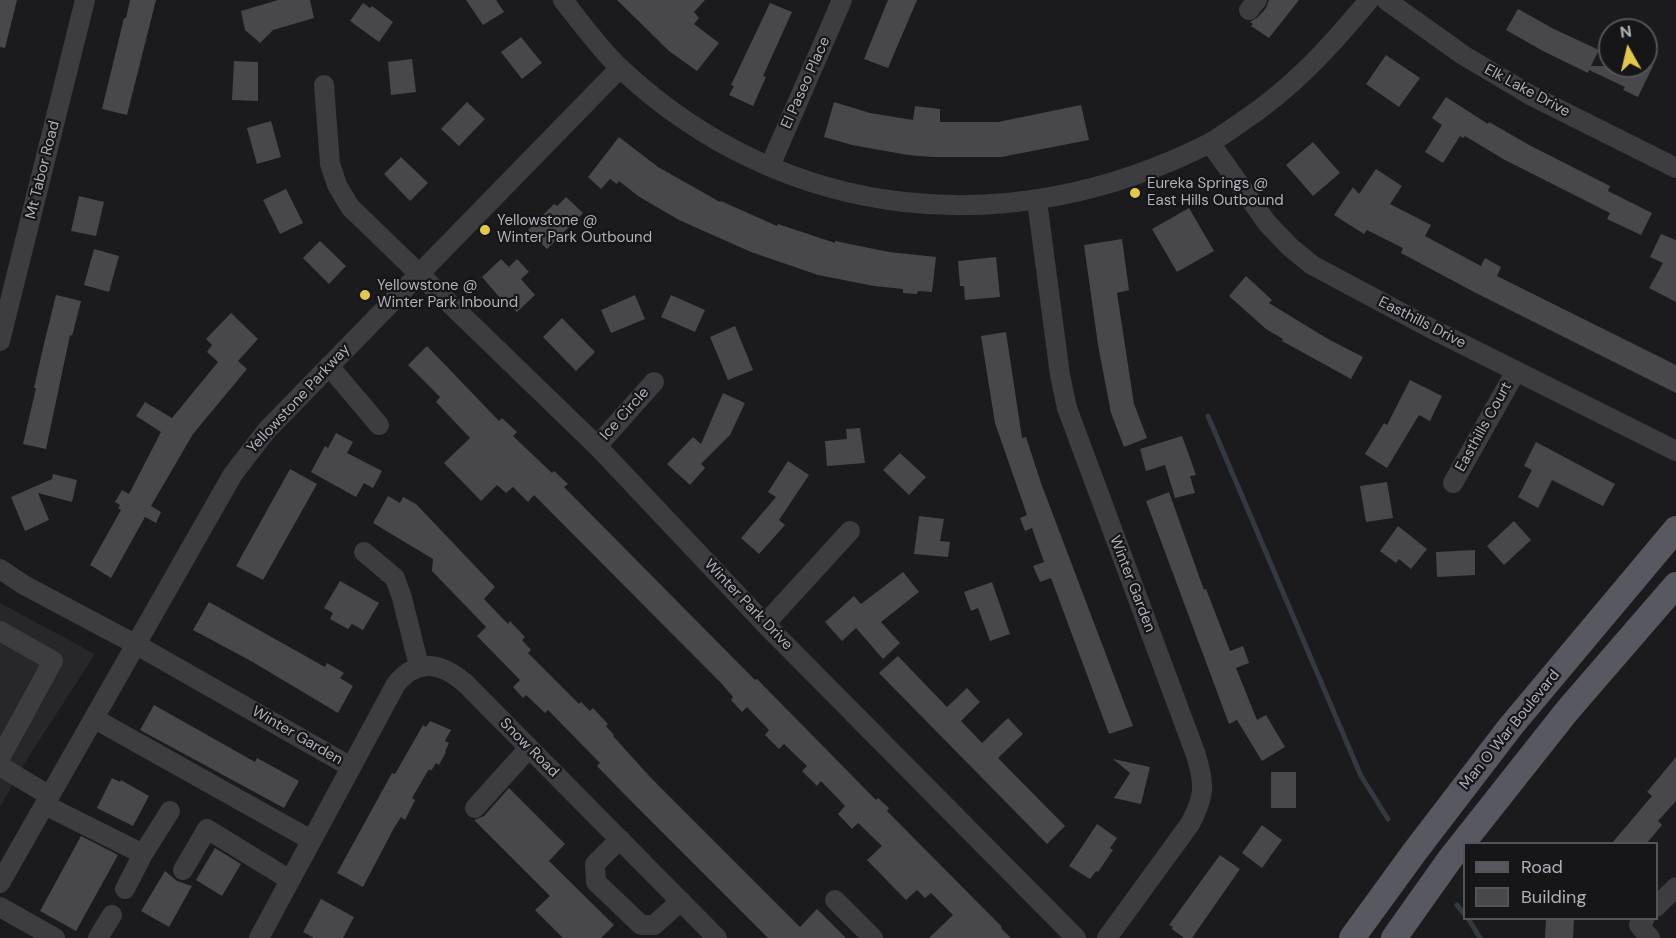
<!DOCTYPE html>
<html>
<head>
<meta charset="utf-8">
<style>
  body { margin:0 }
  #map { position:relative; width:1676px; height:938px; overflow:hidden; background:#1b1a1c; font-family:"DM Sans",sans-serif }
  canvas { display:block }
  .legend { position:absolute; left:1463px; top:842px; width:195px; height:78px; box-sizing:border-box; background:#161517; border:2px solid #535358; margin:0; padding:8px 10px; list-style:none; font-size:18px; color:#aeb0ba }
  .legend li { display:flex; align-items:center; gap:12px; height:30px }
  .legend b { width:30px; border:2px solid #535358 }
  .north { position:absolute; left:1598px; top:18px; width:60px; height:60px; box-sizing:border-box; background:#161517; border:2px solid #535358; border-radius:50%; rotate:352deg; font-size:16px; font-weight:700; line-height:24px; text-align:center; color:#aeb0ba }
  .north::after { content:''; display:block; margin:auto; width:21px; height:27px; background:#e2c84d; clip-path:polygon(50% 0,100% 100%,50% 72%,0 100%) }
</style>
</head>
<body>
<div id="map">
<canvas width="1676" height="938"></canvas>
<ul class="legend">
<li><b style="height:8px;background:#585860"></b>Road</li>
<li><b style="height:16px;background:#48474c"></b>Building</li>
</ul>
<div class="north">N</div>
</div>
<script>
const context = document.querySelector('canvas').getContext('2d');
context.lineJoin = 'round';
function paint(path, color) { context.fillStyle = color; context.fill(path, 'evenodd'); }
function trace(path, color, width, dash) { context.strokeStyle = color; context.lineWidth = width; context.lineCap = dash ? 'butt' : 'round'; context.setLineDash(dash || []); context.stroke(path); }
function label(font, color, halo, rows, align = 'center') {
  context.font = font + ' "DM Sans",sans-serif'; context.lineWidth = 4.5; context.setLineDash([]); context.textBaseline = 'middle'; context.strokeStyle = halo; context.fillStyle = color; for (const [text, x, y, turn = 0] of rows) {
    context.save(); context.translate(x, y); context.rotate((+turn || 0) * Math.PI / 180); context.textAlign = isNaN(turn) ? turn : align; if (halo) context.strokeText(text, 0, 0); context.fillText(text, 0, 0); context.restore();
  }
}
paint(new Path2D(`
  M 0,603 L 95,654 L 26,761 L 0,807 Z`), '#272629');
trace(new Path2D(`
  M 1208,416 L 1361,776 L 1388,819
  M 1457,905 L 1464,914
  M 1468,918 L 1480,938`), '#333941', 5);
paint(new Path2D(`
  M 0,0 L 17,0 L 5,48 L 0,47 Z
  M 130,0 L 156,0 L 127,115 L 102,109 L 124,18 L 126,18 Z
  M 278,0 L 310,0 L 314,18 L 273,30 L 260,43 L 245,30 L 241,11 Z
  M 466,0 L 496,0 L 504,12 L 483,25 Z
  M 617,0 L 705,0 L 694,12 L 699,18 L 694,24 L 719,43 L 697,71 L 669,51 Z
  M 888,0 L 917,0 L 888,68 L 864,59 Z
  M 1269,0 L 1299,0 L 1269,38 L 1251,26 L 1253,24 L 1250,22 L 1258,17 L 1266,8 Z
  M 363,3 L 370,8 L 372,6 L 393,22 L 379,42 L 350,21 Z
  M 770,3 L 792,12 L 763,76 L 766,77 L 753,106 L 729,95 L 734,86 L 731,85 Z
  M 1518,9 L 1554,29 L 1599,50 L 1591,66 L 1653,66 L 1638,97 L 1623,90 L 1625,87 L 1589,70 L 1588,73 L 1543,51 L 1506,30 Z
  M 521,37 L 542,63 L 522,79 L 501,52 Z
  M 1386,55 L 1420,78 L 1399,107 L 1366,84 Z
  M 412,59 L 416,92 L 391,95 L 388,62 Z
  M 234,61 L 258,62 L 258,101 L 232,100 Z
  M 1446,97 L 1488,124 L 1489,122 L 1531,146 L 1610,186 L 1608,191 L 1652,213 L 1641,235 L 1607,219 L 1610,213 L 1503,159 L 1465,136 L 1463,138 L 1460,136 L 1443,163 L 1425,152 L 1442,125 L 1432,118 Z
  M 467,102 L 485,119 L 459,146 L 441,129 Z
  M 834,102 L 870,113 L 913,120 L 915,106 L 940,109 L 940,122 L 998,122 L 1081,105 L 1089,140 L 1001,157 L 932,157 L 908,155 L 852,145 L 824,137 Z
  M 271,121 L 281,157 L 257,164 L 247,128 Z
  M 619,137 L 658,167 L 720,202 L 721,201 L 777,226 L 778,224 L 835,243 L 835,241 L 889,252 L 936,257 L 932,292 L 918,291 L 917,294 L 903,293 L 903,289 L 874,286 L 818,275 L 751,252 L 679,220 L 638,196 L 619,181 L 617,184 L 610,179 L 601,189 L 588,177 Z
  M 1313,142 L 1340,173 L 1313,196 L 1286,165 Z
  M 401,157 L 428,183 L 410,201 L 384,174 Z
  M 1376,169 L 1402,186 L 1390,204 L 1431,225 L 1425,236 L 1481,266 L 1485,258 L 1501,267 L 1497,276 L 1676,365 L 1676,393 L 1474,292 L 1401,253 L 1403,248 L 1367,230 L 1364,234 L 1334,215 L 1353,187 L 1359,194 Z
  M 286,189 L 303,223 L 280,234 L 263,200 Z
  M 79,196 L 104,202 L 96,236 L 71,231 Z
  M 566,197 L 583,213 L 547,249 L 528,230 L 554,204 L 557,206 Z
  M 1189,208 L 1214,251 L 1177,272 L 1152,229 Z
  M 1661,234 L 1676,240 L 1676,302 L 1649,288 L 1663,263 L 1650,257 Z
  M 1122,239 L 1129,290 L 1117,293 L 1134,404 L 1147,438 L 1124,447 L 1111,413 L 1098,345 L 1084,245 Z
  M 320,241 L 346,266 L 329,284 L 303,258 Z
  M 94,249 L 119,256 L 109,292 L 84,285 Z
  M 996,257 L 1000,297 L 965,300 L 964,286 L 960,286 L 958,261 Z
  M 501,259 L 509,267 L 517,259 L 529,272 L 521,279 L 535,295 L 517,312 L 508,303 L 506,305 L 482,277 Z
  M 1246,276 L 1272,300 L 1269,303 L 1328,339 L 1363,357 L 1351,379 L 1282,341 L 1283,339 L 1266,329 L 1229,296 Z
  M 56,295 L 81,301 L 72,336 L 70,335 L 46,449 L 23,444 L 36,388 L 34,388 L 43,348 Z
  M 635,295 L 645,319 L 611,333 L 601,310 Z
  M 671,295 L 705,310 L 695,332 L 661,317 Z
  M 231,313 L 258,339 L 238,361 L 247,369 L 193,434 L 151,506 L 161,512 L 156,523 L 145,517 L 111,578 L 90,565 L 121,510 L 118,508 L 120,505 L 115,502 L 122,490 L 129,494 L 161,432 L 136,416 L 145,402 L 172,418 L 218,362 L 207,352 L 212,345 L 206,339 Z
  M 562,318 L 595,352 L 576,371 L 543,337 Z
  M 735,326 L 753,370 L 728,380 L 710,337 Z
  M 1006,332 L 1022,438 L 1026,437 L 1041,483 L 1133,726 L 1109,734 L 1051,578 L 1040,582 L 1033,566 L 1044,562 L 1032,528 L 1025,531 L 1020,518 L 1027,515 L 995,423 L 981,336 Z
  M 427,346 L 499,421 L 502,418 L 517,432 L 513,436 L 552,473 L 554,471 L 568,484 L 564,487 L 755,680 L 757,679 L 876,800 L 878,798 L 889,808 L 887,811 L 1002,927 L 1001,928 L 1011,938 L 929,938 L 953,915 L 931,893 L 925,898 L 917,890 L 906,900 L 867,860 L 882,846 L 858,823 L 852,829 L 838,814 L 845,806 L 821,781 L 817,786 L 802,771 L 807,766 L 784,744 L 779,749 L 765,735 L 769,730 L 747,707 L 742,712 L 731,700 L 733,697 L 722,684 L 534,495 L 528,502 L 513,487 L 506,493 L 497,485 L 481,501 L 444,463 L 470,438 L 436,402 L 440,397 L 408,365 Z
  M 1410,380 L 1442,396 L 1430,421 L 1419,415 L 1387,468 L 1365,454 L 1384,423 L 1387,425 Z
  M 723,393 L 745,403 L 730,435 L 701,464 L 705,468 L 690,485 L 667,464 L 693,437 L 701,444 Z
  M 860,428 L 865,463 L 827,466 L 825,441 L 847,439 L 846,429 Z
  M 336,433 L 353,442 L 347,453 L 382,471 L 373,488 L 364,483 L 356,497 L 311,472 L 325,446 L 328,448 Z
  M 1182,436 L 1196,475 L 1190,476 L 1195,493 L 1175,498 L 1165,465 L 1146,471 L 1140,449 Z
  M 1536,442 L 1615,484 L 1603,506 L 1552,480 L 1538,508 L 1518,497 L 1532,470 L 1524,466 Z
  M 900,453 L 926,477 L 909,495 L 883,470 Z
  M 788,461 L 809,475 L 779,520 L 785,525 L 759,554 L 741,538 L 776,497 L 768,492 Z
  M 290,469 L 317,484 L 263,580 L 236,566 Z
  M 53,474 L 77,480 L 72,502 L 38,493 L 49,520 L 25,531 L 11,497 L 52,479 Z
  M 1387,482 L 1393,518 L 1366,522 L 1360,486 Z
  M 1169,492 L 1204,590 L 1206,589 L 1230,651 L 1243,646 L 1249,663 L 1236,668 L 1257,720 L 1266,715 L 1285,747 L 1262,761 L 1237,720 L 1229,724 L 1146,501 Z
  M 388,496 L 400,503 L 403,497 L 416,504 L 495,587 L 484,599 L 508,624 L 510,621 L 525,637 L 522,640 L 531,650 L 528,653 L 579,704 L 581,702 L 590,711 L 593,708 L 608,724 L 606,726 L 614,735 L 613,736 L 652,779 L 800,927 L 817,909 L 846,938 L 768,938 L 630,800 L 597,766 L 600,763 L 548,710 L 545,713 L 526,695 L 523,698 L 513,687 L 520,680 L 477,636 L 486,627 L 432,571 L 433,559 L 373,523 Z
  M 919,516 L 944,519 L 940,541 L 950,542 L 948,557 L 914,554 Z
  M 1514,521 L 1531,540 L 1504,565 L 1487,546 Z
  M 1398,526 L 1427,549 L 1411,569 L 1399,559 L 1396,563 L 1380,551 Z
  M 1475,550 L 1475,575 L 1437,577 L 1436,552 Z
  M 903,572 L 919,592 L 881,622 L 900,643 L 883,659 L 856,628 L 842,641 L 825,622 L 854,596 L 861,604 Z
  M 340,581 L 379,603 L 363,630 L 352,624 L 348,629 L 330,619 L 333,613 L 324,608 Z
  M 992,582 L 1010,634 L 990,641 L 978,608 L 971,611 L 964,592 Z
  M 209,602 L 325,667 L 327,663 L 344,673 L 340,678 L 353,686 L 338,713 L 251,661 L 193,630 Z
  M 898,656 L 947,707 L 967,688 L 980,702 L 961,721 L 982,743 L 1008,718 L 1023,734 L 998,758 L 1065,826 L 1047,844 L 879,673 Z
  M 154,705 L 255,762 L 257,758 L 299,781 L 284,808 L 140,730 Z
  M 430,721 L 451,730 L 445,741 L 449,743 L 445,751 L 446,752 L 439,765 L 436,763 L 431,771 L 429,769 L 412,798 L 415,800 L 405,820 L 401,817 L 394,828 L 363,887 L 337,873 L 392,773 L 395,774 L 423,725 L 426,727 Z
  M 1676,757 L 1676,801 L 1658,821 L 1662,825 L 1647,843 L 1612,843 L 1652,796 L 1647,792 Z
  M 1113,759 L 1150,767 L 1141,804 L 1114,798 L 1130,773 Z
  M 1271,772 L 1296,772 L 1296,808 L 1271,808 Z
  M 112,778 L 120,782 L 121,780 L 149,796 L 133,826 L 97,808 Z
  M 509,788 L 565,844 L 549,861 L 614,925 L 601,938 L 563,938 L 535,910 L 550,896 L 474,820 L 484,816 Z
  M 1097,824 L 1117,838 L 1110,848 L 1113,850 L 1098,872 L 1096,871 L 1090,879 L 1069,866 Z
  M 1262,825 L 1282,840 L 1262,868 L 1242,853 Z
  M 81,836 L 118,855 L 76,931 L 40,911 Z
  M 215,848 L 241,864 L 222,896 L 196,880 Z
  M 1220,855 L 1240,869 L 1192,938 L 1184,938 L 1172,929 L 1173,927 L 1169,925 Z
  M 165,871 L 177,881 L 192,886 L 169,927 L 141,911 Z
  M 321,899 L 354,917 L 343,938 L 314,938 L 303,932 Z
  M 1546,918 L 1574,918 L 1573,938 L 1545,938 Z`), '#48474c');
trace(new Path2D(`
  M 563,0 C 581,23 599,48 621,69 C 786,223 1009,244 1208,144 C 1219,138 1230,130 1240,123 C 1293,88 1329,48 1369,0
  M 1386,0 L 1463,55 L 1530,95 L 1676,168
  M 1249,10 L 1257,0
  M 324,85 L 330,164 L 337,185 L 350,207 L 597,446 L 765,624 L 1076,938
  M 1210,143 L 1267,223 L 1290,247 L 1312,265 L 1432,329 L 1676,451
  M 770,166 L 842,0
  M 1037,201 L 1060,375 L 1067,408 L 1196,755 C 1205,785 1205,796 1190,824 L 1107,938
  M 0,341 L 85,0
  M 329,366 L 379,425
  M 597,446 L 654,382
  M 1453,483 L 1516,371
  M 364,552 L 395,578 L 402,598 L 419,666
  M 0,569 L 24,585 L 137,645 L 351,767
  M 765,624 L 850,531
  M 0,631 L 53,661 L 0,758
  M 95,719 L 311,840
  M 0,766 L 50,796
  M 45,805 L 143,854 L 125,889
  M 475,808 L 529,748
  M 620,839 L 595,864 L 596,882 L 641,925 L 654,925 L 681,901
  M 143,854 L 170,811
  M 183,870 L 207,829 L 290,880
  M 0,883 L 233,474 L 267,430 L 620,68
  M 835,900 L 873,938
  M 0,907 L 55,938
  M 1656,907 L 1676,887
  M 1645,918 L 1639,925 L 1650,938
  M 98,938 L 112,915
  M 259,938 L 396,684 C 418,657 442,663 466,684 L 717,938`), '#3c3c41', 20);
trace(new Path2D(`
  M 1352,938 L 1416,850 L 1511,726 L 1676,529
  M 1394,938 L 1450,859 L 1567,711 L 1676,585`), '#585860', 26);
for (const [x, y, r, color] of [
  [1135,193,6,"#e2c84d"],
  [485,230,6,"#e2c84d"],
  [365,295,6,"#e2c84d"]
]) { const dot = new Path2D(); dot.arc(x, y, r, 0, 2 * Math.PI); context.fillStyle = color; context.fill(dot); trace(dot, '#161517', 2); }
label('15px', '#aeb0ba', '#161517', [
  ["El Paseo Place",806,83,-66],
  ["Elk Lake Drive",1527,91,28],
  ["Mt Tabor Road",43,170,-76],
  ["Easthills Drive",1422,323,27],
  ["Yellowstone Parkway",299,399,-47],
  ["Ice Circle",625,414,-48],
  ["Easthills Court",1484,427,-61],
  ["Winter Garden",1132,584,69],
  ["Winter Park Drive",748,605,46],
  ["Man O War Boulevard",1510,730,-51],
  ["Winter Garden",297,736,30],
  ["Snow Road",529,748,45]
]);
label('15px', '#aeb0ba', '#161517', [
  ["Eureka Springs @",1147,184],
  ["East Hills Outbound",1147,201],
  ["Yellowstone @",497,221],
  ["Winter Park Outbound",497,238],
  ["Yellowstone @",377,286],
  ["Winter Park Inbound",377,303]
], 'left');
</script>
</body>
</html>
